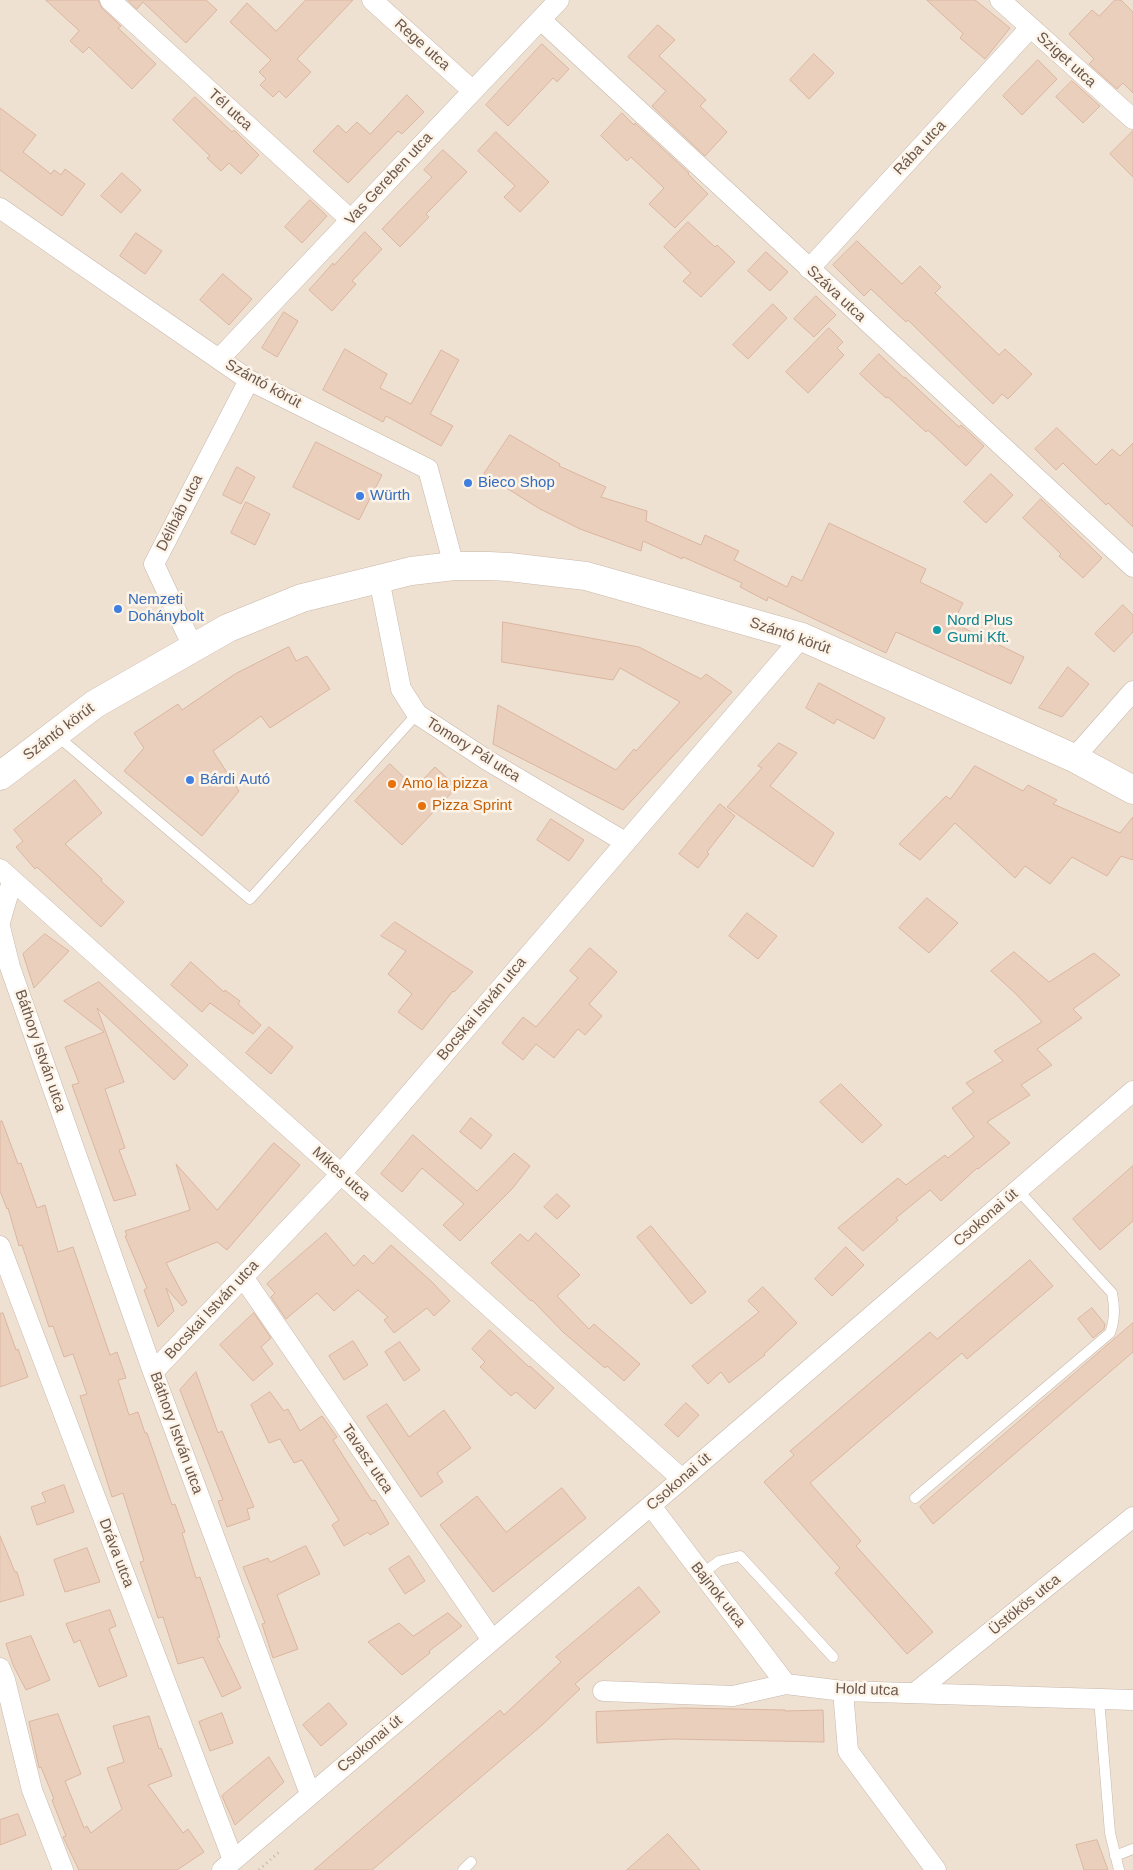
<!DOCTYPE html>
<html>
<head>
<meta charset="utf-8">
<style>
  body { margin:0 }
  canvas { display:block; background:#f9f0e2 }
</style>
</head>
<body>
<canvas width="1133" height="1870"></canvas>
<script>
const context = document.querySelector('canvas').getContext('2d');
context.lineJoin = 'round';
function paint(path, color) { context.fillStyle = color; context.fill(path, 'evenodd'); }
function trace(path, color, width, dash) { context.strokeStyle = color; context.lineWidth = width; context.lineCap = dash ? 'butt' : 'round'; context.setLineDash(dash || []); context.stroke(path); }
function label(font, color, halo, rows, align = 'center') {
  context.font = font + ' Helvetica,sans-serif'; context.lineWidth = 5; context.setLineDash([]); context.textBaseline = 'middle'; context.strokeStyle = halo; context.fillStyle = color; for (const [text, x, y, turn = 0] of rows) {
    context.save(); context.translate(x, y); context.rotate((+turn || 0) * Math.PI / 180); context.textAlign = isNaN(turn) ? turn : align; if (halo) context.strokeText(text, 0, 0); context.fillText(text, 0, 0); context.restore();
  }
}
paint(new Path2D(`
  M 0,0 L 1133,0 L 1133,1870 L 0,1870 Z`), '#efe1d2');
const building = new Path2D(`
  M 46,0 L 98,0 L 102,8 L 121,26 L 118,28 L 156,64 L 132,89 L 89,47 L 83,53 L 70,41 L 79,31 Z
  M 128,0 L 206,0 L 217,10 L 186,43 L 143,2 L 137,9 Z
  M 306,0 L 353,0 L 297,59 L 311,72 L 286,98 L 279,91 L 273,97 L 260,85 L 266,79 L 259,72 L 271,60 L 230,22 L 247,3 L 276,31 Z
  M 927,0 L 975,0 L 1010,28 L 985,59 L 960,38 L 963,34 Z
  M 1115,0 L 1121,0 L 1133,12 L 1133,93 L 1123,83 L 1117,89 L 1089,64 L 1094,59 L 1069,34 L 1092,10 L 1099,16 Z
  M 658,25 L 675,40 L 659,56 L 706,100 L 700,106 L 727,132 L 705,156 L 652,106 L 666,91 L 628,57 Z
  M 542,44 L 569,69 L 557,82 L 553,78 L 508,126 L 486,105 Z
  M 814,54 L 834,73 L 809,99 L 790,80 Z
  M 1038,60 L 1057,79 L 1022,115 L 1003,96 Z
  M 1072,81 L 1100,106 L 1083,123 L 1056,97 Z
  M 407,95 L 424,112 L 402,134 L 398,131 L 348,183 L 313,151 L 338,125 L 346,133 L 357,122 L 370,134 Z
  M 195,97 L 232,132 L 234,130 L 259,155 L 241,174 L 229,163 L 221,171 L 207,158 L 210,156 L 173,120 Z
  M 0,108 L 36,135 L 23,152 L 51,174 L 54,170 L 61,175 L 65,169 L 85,184 L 62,216 L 0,170 Z
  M 622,113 L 634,125 L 635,123 L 689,173 L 688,174 L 708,194 L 675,228 L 649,204 L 664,188 L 631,157 L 627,161 L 601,136 Z
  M 1133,131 L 1133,177 L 1110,154 Z
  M 496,132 L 549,182 L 520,212 L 504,197 L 515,186 L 478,151 Z
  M 443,150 L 467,172 L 426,214 L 429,217 L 400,247 L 382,229 L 432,177 L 424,170 Z
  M 122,173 L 141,190 L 121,213 L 101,196 Z
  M 310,200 L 327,216 L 302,243 L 285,227 Z
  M 688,222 L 715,247 L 717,245 L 735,262 L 701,297 L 683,281 L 691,273 L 664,247 Z
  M 365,232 L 382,249 L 352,281 L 356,284 L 332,311 L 309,290 L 333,263 L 334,265 Z
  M 136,233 L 162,251 L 145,274 L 120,256 Z
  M 857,241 L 902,284 L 920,266 L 941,287 L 935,293 L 999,355 L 1005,349 L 1032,374 L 1008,399 L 1002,394 L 993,404 L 908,320 L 906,322 L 871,289 L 864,296 L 833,265 Z
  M 766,252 L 788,272 L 770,291 L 748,271 Z
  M 223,274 L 252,299 L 229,325 L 200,300 Z
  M 816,296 L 836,315 L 814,337 L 794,319 Z
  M 773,304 L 787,318 L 748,359 L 733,345 Z
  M 284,312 L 298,321 L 277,357 L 262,348 Z
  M 829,328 L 843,342 L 837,348 L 844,355 L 808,393 L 786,372 Z
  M 345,349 L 387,374 L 380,388 L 411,404 L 441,350 L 459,360 L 430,414 L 453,426 L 441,446 L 386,416 L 383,422 L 323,390 Z
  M 879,354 L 904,378 L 905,377 L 959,427 L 961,425 L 984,446 L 966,466 L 928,430 L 926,432 L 888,397 L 886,398 L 860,374 Z
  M 1057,428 L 1096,465 L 1112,449 L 1120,456 L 1133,443 L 1133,527 L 1108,503 L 1106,505 L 1063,463 L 1056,470 L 1035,449 Z
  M 510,435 L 560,464 L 559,466 L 606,487 L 601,497 L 647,511 L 646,521 L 701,545 L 705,535 L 739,551 L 734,560 L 787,587 L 792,576 L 802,581 L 829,523 L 926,569 L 920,582 L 963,603 L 953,623 L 1024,657 L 1011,684 L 896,632 L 886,653 L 768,597 L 767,601 L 740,587 L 742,583 L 683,557 L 682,559 L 643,541 L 641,551 L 580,529 L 540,509 L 484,474 Z
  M 316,442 L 382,475 L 359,520 L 293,487 Z
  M 237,467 L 255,477 L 241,504 L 223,495 Z
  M 991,474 L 1013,495 L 986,523 L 964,502 Z
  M 1041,499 L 1102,558 L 1083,578 L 1059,556 L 1061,554 L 1023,518 Z
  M 246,502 L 270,514 L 255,545 L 231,533 Z
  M 1123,605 L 1133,615 L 1133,632 L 1114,652 L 1095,634 Z
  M 503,622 L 639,647 L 701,679 L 706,674 L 732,692 L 623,810 L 493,744 L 498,705 L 616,770 L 634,749 L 636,751 L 680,702 L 620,668 L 613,680 L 502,662 Z
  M 289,647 L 296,661 L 307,656 L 330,689 L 270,728 L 261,716 L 213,751 L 239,791 L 202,836 L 124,771 L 144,748 L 134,733 L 178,704 L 182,710 L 235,674 Z
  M 1068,667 L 1089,684 L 1062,717 L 1039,708 Z
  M 819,683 L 885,718 L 874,739 L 837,719 L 834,724 L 806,708 Z
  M 779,743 L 797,753 L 770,786 L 834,833 L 813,867 L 727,807 L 762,768 L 758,766 Z
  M 390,764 L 415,788 L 435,767 L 457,787 L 402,845 L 355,801 Z
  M 975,766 L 1023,791 L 1028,785 L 1057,800 L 1053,804 L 1120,833 L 1133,817 L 1133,860 L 1121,856 L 1107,876 L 1072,857 L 1050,884 L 1025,866 L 1015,878 L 955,823 L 920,860 L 899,844 L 946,796 L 950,799 Z
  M 75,780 L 102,813 L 65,844 L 102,879 L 101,881 L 124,902 L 101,927 L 37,867 L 35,869 L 16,847 L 23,841 L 14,830 Z
  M 720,804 L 735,816 L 707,852 L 709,854 L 698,868 L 679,854 Z
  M 551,819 L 584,840 L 569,861 L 537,840 Z
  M 927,898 L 958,923 L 929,953 L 899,928 Z
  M 747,913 L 777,936 L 758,959 L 729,936 Z
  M 395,922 L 473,972 L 454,992 L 453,991 L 422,1030 L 398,1012 L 412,994 L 388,974 L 406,951 L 381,936 Z
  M 45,934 L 69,951 L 34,988 L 23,954 Z
  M 590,948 L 617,972 L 589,1004 L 602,1016 L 585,1035 L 578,1029 L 554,1058 L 536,1044 L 523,1060 L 502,1043 L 523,1017 L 536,1027 L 578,978 L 570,971 Z
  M 1014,952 L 1049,982 L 1094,953 L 1120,975 L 1073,1009 L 1082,1018 L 1037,1049 L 1052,1065 L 1021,1085 L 1030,1095 L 987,1122 L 1010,1143 L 978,1169 L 977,1168 L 941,1201 L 930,1190 L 896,1218 L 898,1220 L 863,1251 L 838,1228 L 898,1178 L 906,1185 L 945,1155 L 948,1158 L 974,1137 L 952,1108 L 974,1092 L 966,1083 L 1003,1061 L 994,1051 L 1042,1022 L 1016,994 L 991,971 Z
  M 191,962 L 224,992 L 225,990 L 240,1001 L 238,1004 L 261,1025 L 253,1034 L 210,1003 L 202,1012 L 171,985 Z
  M 99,982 L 188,1065 L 174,1080 L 97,1008 L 124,1082 L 105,1089 L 125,1148 L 119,1150 L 136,1195 L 114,1201 L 72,1085 L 79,1083 L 65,1047 L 104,1032 L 64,1001 Z
  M 269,1027 L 293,1047 L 271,1074 L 246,1053 Z
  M 841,1084 L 882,1125 L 862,1143 L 820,1102 Z
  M 471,1118 L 492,1135 L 481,1149 L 460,1132 Z
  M 2,1121 L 18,1164 L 21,1163 L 37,1208 L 45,1205 L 58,1252 L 73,1247 L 110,1355 L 117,1352 L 126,1378 L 118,1380 L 129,1415 L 138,1412 L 145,1433 L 147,1433 L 172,1505 L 175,1504 L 185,1532 L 182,1533 L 196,1578 L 200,1577 L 215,1621 L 220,1637 L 217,1638 L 241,1688 L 222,1697 L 203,1657 L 178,1664 L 163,1617 L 158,1618 L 149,1589 L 140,1562 L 144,1561 L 123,1493 L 112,1497 L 80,1396 L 87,1394 L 73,1354 L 64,1357 L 53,1326 L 49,1327 L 22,1245 L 19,1246 L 8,1208 L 7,1209 L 0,1191 L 0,1122 Z
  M 413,1135 L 477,1191 L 514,1153 L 530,1166 L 512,1189 L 460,1241 L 443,1225 L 464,1204 L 422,1168 L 402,1192 L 381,1174 Z
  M 274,1143 L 300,1165 L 227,1250 L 217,1242 L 166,1263 L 187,1302 L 182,1306 L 166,1288 L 174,1311 L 158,1327 L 144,1290 L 147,1288 L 125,1236 L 127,1235 L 125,1231 L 190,1210 L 176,1164 L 217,1210 Z
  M 1133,1166 L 1133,1221 L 1100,1250 L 1073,1219 Z
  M 557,1194 L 570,1206 L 557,1219 L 544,1207 Z
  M 651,1226 L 706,1292 L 691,1304 L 637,1237 Z
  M 326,1233 L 354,1266 L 364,1255 L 373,1264 L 391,1245 L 432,1282 L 450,1301 L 434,1316 L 427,1308 L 394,1333 L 384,1320 L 388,1317 L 358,1290 L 334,1311 L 317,1293 L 286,1319 L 271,1297 L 275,1293 L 267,1284 Z
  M 536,1233 L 580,1275 L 557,1296 L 589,1329 L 594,1324 L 640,1364 L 624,1381 L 607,1366 L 605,1368 L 563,1332 L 532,1300 L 531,1301 L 491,1263 L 520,1234 L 528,1241 Z
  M 846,1247 L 864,1265 L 832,1296 L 815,1279 Z
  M 1030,1260 L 1053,1286 L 967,1359 L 962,1353 L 810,1483 L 861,1541 L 856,1546 L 933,1632 L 907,1654 L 835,1573 L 840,1568 L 764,1482 L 794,1455 L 790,1451 L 930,1332 L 937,1339 Z
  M 763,1287 L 797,1323 L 764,1354 L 765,1355 L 729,1383 L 721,1372 L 708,1384 L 692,1366 L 759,1312 L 748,1301 Z
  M 1092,1308 L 1105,1324 L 1104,1329 L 1093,1338 L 1078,1319 Z
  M 3,1313 L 16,1350 L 18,1349 L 28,1377 L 0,1387 L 0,1314 Z
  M 254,1313 L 271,1338 L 261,1347 L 273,1364 L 253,1381 L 220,1345 Z
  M 1133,1323 L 1133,1352 L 933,1524 L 920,1507 Z
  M 490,1330 L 529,1367 L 530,1366 L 554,1388 L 535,1409 L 516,1392 L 511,1396 L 480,1367 L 485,1362 L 472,1349 Z
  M 353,1341 L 368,1365 L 344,1380 L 329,1356 Z
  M 400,1342 L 420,1370 L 404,1381 L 385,1352 Z
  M 196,1372 L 218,1433 L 222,1431 L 254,1507 L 247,1509 L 250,1519 L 227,1527 L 218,1501 L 223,1500 L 180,1390 Z
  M 270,1392 L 284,1411 L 288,1409 L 300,1431 L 322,1416 L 337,1437 L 333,1440 L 372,1501 L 375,1500 L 389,1524 L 370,1535 L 368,1532 L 344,1546 L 332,1525 L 339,1520 L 302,1460 L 294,1463 L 280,1439 L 269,1443 L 251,1405 Z
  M 686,1403 L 699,1415 L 678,1437 L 665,1425 Z
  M 387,1404 L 409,1437 L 444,1410 L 471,1448 L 437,1473 L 443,1482 L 421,1497 L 367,1417 Z
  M 64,1485 L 74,1512 L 37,1525 L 31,1507 L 46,1502 L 42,1493 Z
  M 562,1488 L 586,1518 L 493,1592 L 440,1525 L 477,1496 L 506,1532 Z
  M 0,1536 L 15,1572 L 17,1572 L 24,1595 L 0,1602 Z
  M 306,1546 L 320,1574 L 277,1595 L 298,1649 L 273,1658 L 262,1624 L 265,1623 L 243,1567 L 268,1558 L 270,1562 Z
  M 87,1548 L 100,1582 L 65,1592 L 54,1560 Z
  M 409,1556 L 425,1581 L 405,1594 L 389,1569 Z
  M 639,1587 L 660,1612 L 575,1684 L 580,1689 L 541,1726 L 372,1870 L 314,1870 L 500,1710 L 504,1715 L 561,1662 L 556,1657 Z
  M 110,1610 L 116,1626 L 109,1629 L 127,1676 L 99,1687 L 80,1640 L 74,1643 L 66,1624 Z
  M 448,1613 L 462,1626 L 429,1651 L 430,1653 L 402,1675 L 368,1642 L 399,1623 L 413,1636 Z
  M 31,1636 L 50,1680 L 26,1690 L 13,1665 L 6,1644 Z
  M 329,1703 L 347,1724 L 321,1746 L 303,1725 Z
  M 684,1708 L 785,1710 L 785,1711 L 823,1710 L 824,1742 L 672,1739 L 597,1743 L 596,1712 Z
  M 222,1713 L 233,1743 L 210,1751 L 199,1722 Z
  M 58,1714 L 81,1774 L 65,1781 L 84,1828 L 87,1826 L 91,1833 L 122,1809 L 107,1768 L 124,1762 L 113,1726 L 149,1716 L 159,1749 L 161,1748 L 172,1776 L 148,1785 L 183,1833 L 188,1829 L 204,1852 L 177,1870 L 79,1870 L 63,1837 L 66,1836 L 52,1800 L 54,1799 L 41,1767 L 39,1768 L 29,1722 Z
  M 269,1757 L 284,1782 L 235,1825 L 222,1796 Z
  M 18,1814 L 26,1835 L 0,1845 L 0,1820 Z
  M 668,1834 L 700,1870 L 627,1870 Z
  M 1097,1840 L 1108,1870 L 1084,1870 L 1076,1845 Z`);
paint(building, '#eacfbd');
trace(building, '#dbb6a0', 1);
const lane = new Path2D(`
  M 56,735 L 250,899 L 417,714
  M 915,1498 L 1110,1333 C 1115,1320 1115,1307 1112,1293 L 1018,1190
  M 702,1574 L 719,1561 L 740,1556 L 833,1657
  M 1099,1699 L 1110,1833 L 1119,1870
  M 1115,1856 L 1133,1849
  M 463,1870 L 471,1862`);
const street = new Path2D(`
  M 110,0 L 351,220
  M 372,0 L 473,91
  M 1000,0 L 1133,119
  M 541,20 L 1133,567
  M 0,208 L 249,380 L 428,469 L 454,566
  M 809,269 L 1030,28
  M 219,359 L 559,0
  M 379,579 L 401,689 L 417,714 L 487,760 L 625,842
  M 193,647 L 154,564 L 249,380
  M 1074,758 L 1133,691
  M 0,869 L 682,1479
  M 0,922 L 12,881
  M 0,927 L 10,967 L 153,1372 L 310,1794
  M 0,1246 L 233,1860
  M 243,1277 L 492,1640
  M 153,1372 L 341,1174 L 802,637
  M 651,1506 L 786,1684
  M 0,1668 L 5,1680 L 32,1790 L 63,1870
  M 603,1691 L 733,1696 L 786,1684 L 843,1691 L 1133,1700
  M 843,1691 L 848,1751 L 936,1870
  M 916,1692 L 1133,1517
  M 222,1870 L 682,1479 L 1133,1091`);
const secondary = new Path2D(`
  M 0,776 L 95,704 L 228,628 L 302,598 L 379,579 L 411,571 L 454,566 L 489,566 L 509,567 L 586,576 L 802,637 L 1074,758 L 1133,790`);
trace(lane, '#c7b7ab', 11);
trace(street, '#c7b7ab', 21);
trace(secondary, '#cbb8a9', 29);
trace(new Path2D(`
  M 259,1870 L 279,1852`), '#cfb3a1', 3, [1, 4]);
trace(lane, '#fff', 10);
trace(street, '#fff', 20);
trace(secondary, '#fff', 28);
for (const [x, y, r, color] of [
  [468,483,5,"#3f7fe0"],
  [360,496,5,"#3f7fe0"],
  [118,609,5,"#3f7fe0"],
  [937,630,5,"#0f9aa8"],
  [190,780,5,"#3f7fe0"],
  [392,784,5,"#e8710a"],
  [422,806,5,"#e8710a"]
]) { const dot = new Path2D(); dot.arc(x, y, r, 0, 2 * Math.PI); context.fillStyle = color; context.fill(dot); trace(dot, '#fcf4e8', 2); }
label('15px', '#6d574c', '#fcf4e8', [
  ["Rege utca",422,45,42],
  ["Sziget utca",1066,60,42],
  ["Tél utca",230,110,42],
  ["Rába utca",920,148,-47],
  ["Vas Gereben utca",389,179,-47],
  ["Száva utca",836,294,43],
  ["Szántó körút",263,384,29],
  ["Délibáb utca",180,513,-63],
  ["Szántó körút",790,636,19],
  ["Szántó körút",59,732,-37],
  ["Tomory Pál utca",473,750,32],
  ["Bocskai István utca",482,1009,-50],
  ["Báthory István utca",40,1051,71],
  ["Mikes utca",341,1174,42],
  ["Csokonai út",986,1218,-41],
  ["Bocskai István utca",212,1310,-47],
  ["Báthory István utca",176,1433,70],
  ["Tavasz utca",367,1459,56],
  ["Csokonai út",679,1482,-41],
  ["Dráva utca",116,1553,69],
  ["Bajnok utca",718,1595,52],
  ["Üstökös utca",1025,1605,-39],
  ["Hold utca",867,1690,2],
  ["Csokonai út",370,1744,-40]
]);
label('15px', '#366cbe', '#fcf4e8', [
  ["Bieco Shop",478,483],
  ["Würth",370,496],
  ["Nemzeti",128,600],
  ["Dohánybolt",128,617],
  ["Bárdi Autó",200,780]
], 'left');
label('15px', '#0d838f', '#fcf4e8', [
  ["Nord Plus",947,621],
  ["Gumi Kft.",947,638]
], 'left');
label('15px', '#c56008', '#fcf4e8', [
  ["Amo la pizza",402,784],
  ["Pizza Sprint",432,806]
], 'left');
</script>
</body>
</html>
